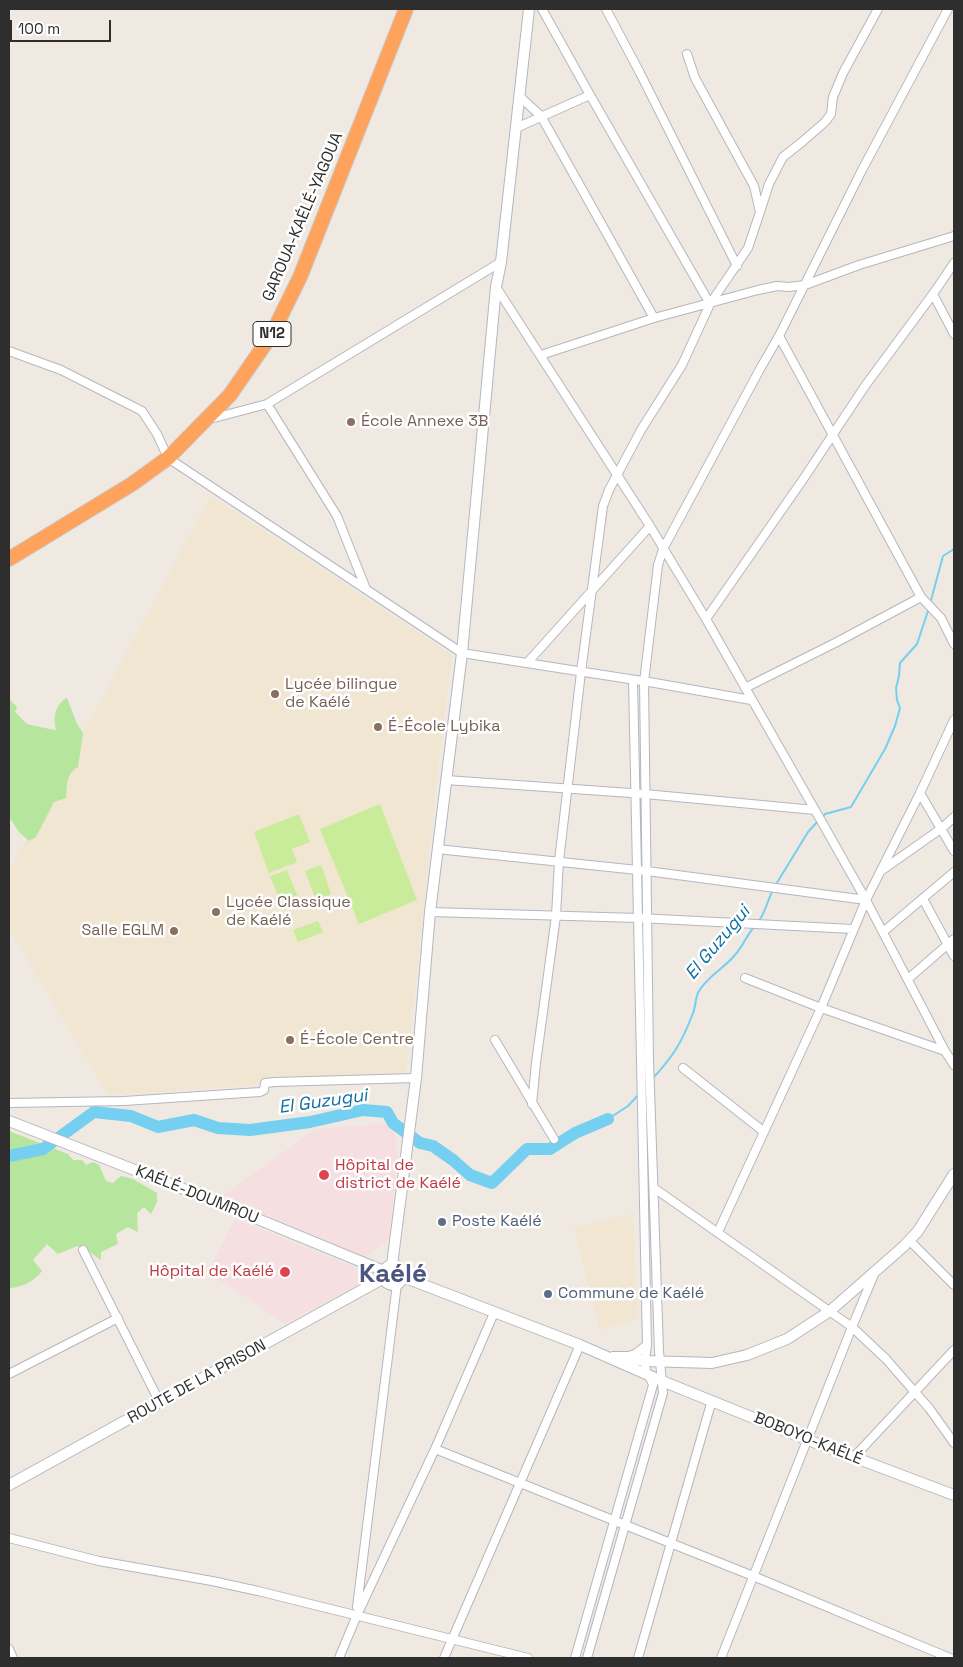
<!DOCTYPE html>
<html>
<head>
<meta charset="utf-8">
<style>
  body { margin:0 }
  #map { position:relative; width:963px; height:1667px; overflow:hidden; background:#efe9e1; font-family:"Space Grotesk",sans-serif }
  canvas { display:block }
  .frame { position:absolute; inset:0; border:10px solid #2e2e2e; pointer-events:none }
  .scale { position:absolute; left:10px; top:20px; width:101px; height:22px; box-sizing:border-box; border:2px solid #2e2e2e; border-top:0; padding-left:6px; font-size:15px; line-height:18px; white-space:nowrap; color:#2e2e2e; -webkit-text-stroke:4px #fff; paint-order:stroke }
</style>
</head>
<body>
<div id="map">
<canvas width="963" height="1667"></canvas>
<div class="frame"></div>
<div class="scale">100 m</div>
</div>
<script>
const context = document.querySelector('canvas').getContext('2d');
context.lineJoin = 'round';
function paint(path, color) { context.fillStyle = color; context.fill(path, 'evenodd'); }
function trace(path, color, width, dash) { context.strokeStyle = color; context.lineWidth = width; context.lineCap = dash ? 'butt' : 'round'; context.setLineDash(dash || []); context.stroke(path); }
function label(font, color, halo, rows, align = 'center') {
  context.font = font + ' "Space Grotesk",sans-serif'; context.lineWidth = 5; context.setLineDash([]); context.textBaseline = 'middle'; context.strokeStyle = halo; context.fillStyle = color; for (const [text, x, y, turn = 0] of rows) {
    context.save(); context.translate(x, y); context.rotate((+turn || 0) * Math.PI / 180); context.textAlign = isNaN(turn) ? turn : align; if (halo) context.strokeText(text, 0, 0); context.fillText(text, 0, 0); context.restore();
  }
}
paint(new Path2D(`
  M 211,496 L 452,655 L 440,749 L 406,1075 L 108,1095 L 9,928 L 9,871 Z
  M 633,1214 L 637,1319 L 600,1330 L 574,1228 Z`), '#f0e6d1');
paint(new Path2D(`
  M 393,1123 L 397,1152 L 390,1238 L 365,1257 L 221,1197 L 316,1129 Z
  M 235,1219 L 363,1271 L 360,1284 L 285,1324 L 231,1287 L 207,1274 Z`), '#f5dfe0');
paint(new Path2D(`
  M 67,698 L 77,724 L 83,733 L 78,767 C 66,774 67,784 66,798 L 54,802 L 36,837 L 29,841 L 19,832 L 9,817 L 9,699 L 17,707 L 15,712 C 19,715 23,721 27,724 C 30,725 54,730 56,730 C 53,718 55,704 67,698 Z
  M 9,1131 L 68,1154 L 73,1160 L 82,1160 L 86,1165 L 93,1162 L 99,1165 L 106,1181 L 113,1183 L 121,1176 L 133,1179 L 157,1193 L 157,1202 L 151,1214 L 144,1207 L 137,1213 L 138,1232 L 128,1227 L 116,1234 L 118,1244 L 101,1252 L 101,1260 L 87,1250 L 77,1246 L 58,1254 L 47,1244 L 33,1260 L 42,1271 C 34,1281 23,1287 10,1288 L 9,1291 Z`), '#b6e59e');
paint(new Path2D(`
  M 380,804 L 417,900 L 359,924 L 320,829 Z
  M 299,814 L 310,842 L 292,849 L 297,862 L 269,873 L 254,832 Z
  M 321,865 L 331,894 L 316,900 L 305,871 Z
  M 287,870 L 300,903 L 284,910 L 270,876 Z
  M 318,921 L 323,932 L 298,942 L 293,930 Z`), '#c9ec9a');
trace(new Path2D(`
  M 930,604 L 943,556 L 954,549
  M 821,818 L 825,814 L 851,807 L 885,749 L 895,726 L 900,708 L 897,700 L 896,688 L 899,676 L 900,663 L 917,644 L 929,608
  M 775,886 L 808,832 L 818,821
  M 758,922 C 766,912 767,901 773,890
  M 653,1078 C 673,1057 683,1040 693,1013 C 696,1006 695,997 699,991 C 707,977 724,968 734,956 C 743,947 746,936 754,927
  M 608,1119 L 628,1106 L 640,1093`), '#75cff0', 2);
trace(new Path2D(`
  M 9,1156 L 43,1149 L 94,1112 L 131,1116 L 158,1127 L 194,1120 L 218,1128 L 250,1130 L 310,1122 L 363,1110 L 387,1112 L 393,1123 L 420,1143 L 433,1146 L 453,1160 L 470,1175 L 492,1183 L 527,1149 L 550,1149 L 575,1133 L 608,1119`), '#75cff0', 12);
const street = new Path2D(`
  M 542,9 L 590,95 L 710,304
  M 606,9 L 640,73 L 737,266
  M 687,54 L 695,78 L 754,186 L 760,212 L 769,184 L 783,157 L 802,142 L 825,122 L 831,114 L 833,97 L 843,73 L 878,9
  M 519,96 L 541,116 L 654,318
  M 516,128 L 590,95
  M 496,287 L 650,526 L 706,619 L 815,810
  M 933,294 L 954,334
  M 779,336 L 921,597 L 941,618 L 954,644
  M 9,351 L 61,370 L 142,411 L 157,434 L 168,458 L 462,653 L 655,683 L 751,700
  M 541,355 L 654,318 L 758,290 L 777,286 L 789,287 L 805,285 L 859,265 L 954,236
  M 267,404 L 337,516 L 366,589
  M 210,419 L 267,404 L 501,262
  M 706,619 L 804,478 L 865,386 L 933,294 L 954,263
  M 527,663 L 650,526
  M 745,688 L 837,642 L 921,597
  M 446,780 L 645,794 L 815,810 L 866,900 L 945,1051 L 954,1065
  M 920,793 L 954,851
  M 437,849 L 647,871 L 866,900
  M 881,871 L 942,828 L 954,817
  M 923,899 L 954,956
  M 430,912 L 639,918 L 853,929
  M 883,932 L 954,872
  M 745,978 L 821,1008 L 945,1051
  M 908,979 L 954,939
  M 495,1040 L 554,1139
  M 683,1068 L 763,1131
  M 9,1103 L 124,1101 L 260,1092 L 264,1090 L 265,1083 L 275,1082 L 416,1078
  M 532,1104 L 536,1063 L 556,916 L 559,861 L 581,672 L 603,506 L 609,490 L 641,430 L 682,365 L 710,304 L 748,248 L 760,212
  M 654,1188 L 852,1327 L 886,1359 L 906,1382 L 929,1408 L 954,1443
  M 718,1232 L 821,1008 L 866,900 L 920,793 L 954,720
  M 909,1240 L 954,1285
  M 83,1250 L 160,1403
  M 625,1357 L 635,1354 L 647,1345
  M 9,1374 L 118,1318
  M 435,1449 L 753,1576 L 950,1658
  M 854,1457 L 954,1350
  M 9,1538 L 99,1561 L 212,1581 L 258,1591 L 528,1658
  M 357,1607 L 397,1284
  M 9,1649 L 13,1658
  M 339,1658 L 357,1615 L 435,1449 L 494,1313
  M 444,1658 L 580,1345
  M 575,1658 L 653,1385 C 652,1380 650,1379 647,1374 C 643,1365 646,1354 647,1345 L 633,680
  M 587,1658 L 663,1393 L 659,1351 L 649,1060 L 644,682 L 658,565 L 663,549 L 760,369 L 779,336 L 862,170 L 948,9
  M 638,1658 L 712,1400
  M 721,1658 L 852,1327 L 875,1272`);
const secondary = new Path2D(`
  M 9,1121 L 209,1199 L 384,1271
  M 392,1265 L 416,1078 L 430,912 L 462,653 L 496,287 L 501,262 L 529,9
  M383 1275a10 10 0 1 1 20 0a10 10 0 1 1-20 0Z
  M 403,1277 L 580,1345 L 662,1381 L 808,1440 L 954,1495
  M 613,1357 L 625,1357 L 645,1361 L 712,1363 L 747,1355 L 787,1339 L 830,1311 L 904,1246 L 918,1231 L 954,1174
  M 9,1485 L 384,1278`);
const highway = new Path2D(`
  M 9,559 L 132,484 L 168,458 L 230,395 L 272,334 L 300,277 L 406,9`);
trace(street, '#b4b7c1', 10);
trace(secondary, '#b4b7c1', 12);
trace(highway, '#c9c9c9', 16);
trace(street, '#fff', 8);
trace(secondary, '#fff', 10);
trace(highway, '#ffa35c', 14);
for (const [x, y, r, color] of [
  [351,422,5,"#8d6e63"],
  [275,694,5,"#8d6e63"],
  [378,727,5,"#8d6e63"],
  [216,912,5,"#8d6e63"],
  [174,931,5,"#8d6e63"],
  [290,1040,5,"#8d6e63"],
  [324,1175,6,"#e0444e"],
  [442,1222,5,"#5c6f8a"],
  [285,1272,6,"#e0444e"],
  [548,1294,5,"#5c6f8a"]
]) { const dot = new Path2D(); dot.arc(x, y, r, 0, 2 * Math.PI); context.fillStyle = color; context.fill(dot); trace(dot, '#fff', 2); }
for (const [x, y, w] of [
  [272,334,38]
]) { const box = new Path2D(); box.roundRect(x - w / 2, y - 12.5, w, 25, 4); context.fillStyle = '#fff'; context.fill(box); trace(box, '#2e2e2e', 1); }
label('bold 15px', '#2e2e2e', null, [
  ["N12",272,334]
]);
label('16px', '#2e2e2e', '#fff', [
  ["GAROUA-KAÉLÉ-YAGOUA",303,217,-67],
  ["KAÉLÉ-DOUMROU",197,1195,22],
  ["ROUTE DE LA PRISON",197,1382,-29],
  ["BOBOYO-KAÉLÉ",808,1439,22]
]);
label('16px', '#785e54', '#fff', [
  ["École Annexe 3B",361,422],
  ["Lycée bilingue",285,685],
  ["de Kaélé",285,703],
  ["É-École Lybika",388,727],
  ["Lycée Classique",226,903],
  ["de Kaélé",226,921],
  ["Salle EGLM",164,931,"right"],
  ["É-École Centre",300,1040]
], 'left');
label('16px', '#be3a42', '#fff', [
  ["Hôpital de",335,1166],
  ["district de Kaélé",335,1184],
  ["Hôpital de Kaélé",274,1272,"right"]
], 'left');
label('16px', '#4e5e75', '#fff', [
  ["Poste Kaélé",452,1222],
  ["Commune de Kaélé",558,1294]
], 'left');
label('italic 18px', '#0d6fa3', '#fff', [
  ["El Guzugui",718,943,-50],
  ["El Guzugui",323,1102,-8]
]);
label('bold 26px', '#4d5680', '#fff', [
  ["Kaélé",393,1275]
]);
</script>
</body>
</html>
